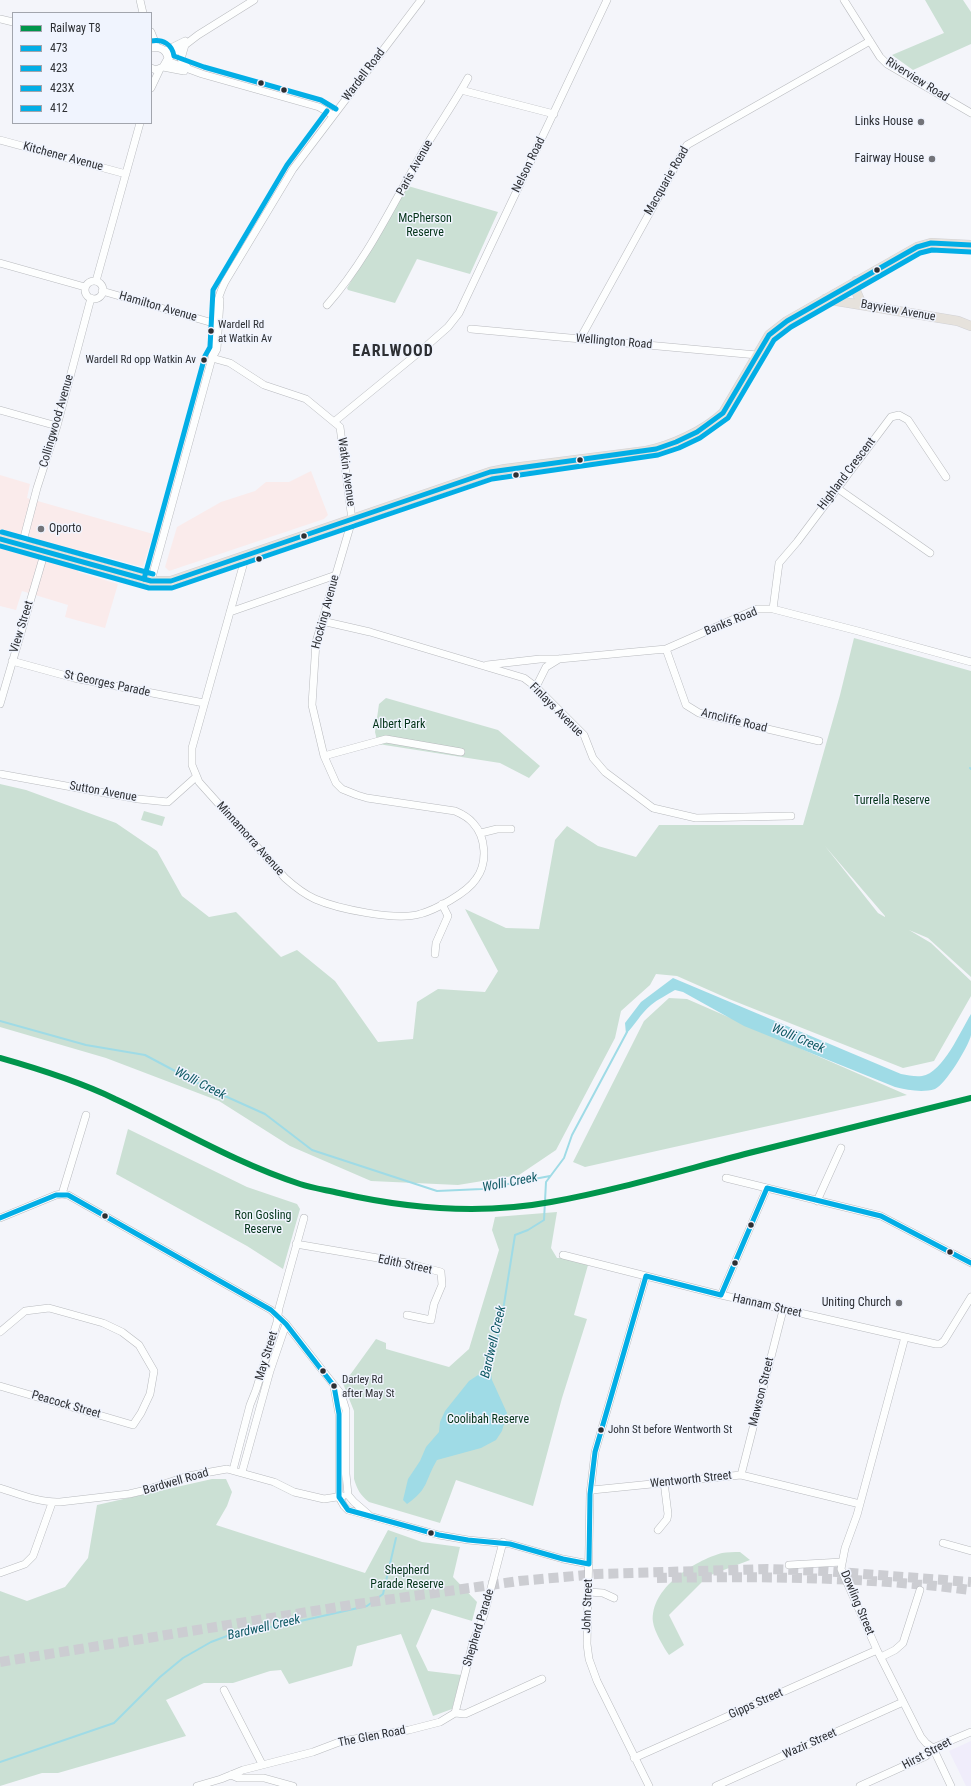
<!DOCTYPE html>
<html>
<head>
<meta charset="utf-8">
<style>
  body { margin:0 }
  #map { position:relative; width:971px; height:1786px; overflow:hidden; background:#f4f5fa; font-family:"Roboto Condensed",sans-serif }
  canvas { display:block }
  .legend { position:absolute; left:12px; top:12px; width:140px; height:112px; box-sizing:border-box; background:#f0f4fe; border:1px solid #a2a5ad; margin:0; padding:5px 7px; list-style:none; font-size:12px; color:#2d2f33 }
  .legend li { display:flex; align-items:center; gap:8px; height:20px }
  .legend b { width:20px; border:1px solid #a2a5ad }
</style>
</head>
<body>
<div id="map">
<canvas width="971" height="1786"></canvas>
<ul class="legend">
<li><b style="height:5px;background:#00954c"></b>Railway T8</li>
<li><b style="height:5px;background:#02aee6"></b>473</li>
<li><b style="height:5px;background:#02aee6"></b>423</li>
<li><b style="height:5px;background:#02aee6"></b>423X</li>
<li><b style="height:5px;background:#02aee6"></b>412</li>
</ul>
</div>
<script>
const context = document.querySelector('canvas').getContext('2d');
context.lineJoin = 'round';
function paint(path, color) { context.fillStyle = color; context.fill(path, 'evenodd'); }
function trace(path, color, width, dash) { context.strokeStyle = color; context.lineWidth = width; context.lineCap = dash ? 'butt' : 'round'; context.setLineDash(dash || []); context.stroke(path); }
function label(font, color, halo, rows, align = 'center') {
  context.font = font + ' "Roboto Condensed",sans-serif'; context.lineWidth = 3; context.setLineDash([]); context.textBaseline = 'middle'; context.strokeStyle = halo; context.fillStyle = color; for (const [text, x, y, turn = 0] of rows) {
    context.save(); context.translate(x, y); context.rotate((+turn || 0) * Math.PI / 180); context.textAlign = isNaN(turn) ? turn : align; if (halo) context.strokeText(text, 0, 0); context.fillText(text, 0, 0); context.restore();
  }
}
paint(new Path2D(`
  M 311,471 L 328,515 L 324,519 L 169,571 L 165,567 L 177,527 L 221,502 L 255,491 L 266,482 L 289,482 Z
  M 0,475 L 30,484 L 27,498 L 153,534 L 143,567 L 84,551 L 78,572 L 118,584 L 105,628 L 65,617 L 68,605 L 22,591 L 16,610 L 0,606 Z`), '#faebeb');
paint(new Path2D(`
  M 971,1741 L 971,1786 L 966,1786 L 949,1751 Z`), '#f0edfb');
paint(new Path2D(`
  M 925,0 L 963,0 L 971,12 L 971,44 L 913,70 L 892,55 L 944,33 Z
  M 408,186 L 498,212 L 470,274 L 417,259 L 395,303 L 348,290 L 347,288 Z
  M 854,638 L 971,671 L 971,977 L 928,938 L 909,930 L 931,943 L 971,981 L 971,996 L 934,1061 L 903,1068 L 729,999 L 677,976 L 656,974 L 650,985 L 621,1011 L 615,1038 L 556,1150 L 519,1175 L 458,1185 L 371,1181 L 290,1146 L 219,1101 L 106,1058 L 0,1027 L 0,784 L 26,790 L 116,823 L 157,851 L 182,896 L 209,917 L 236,912 L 281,957 L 297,950 L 335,981 L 378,1042 L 413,1039 L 417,1002 L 438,989 L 485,992 L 498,971 L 465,909 L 506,928 L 539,929 L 555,840 L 567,826 L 598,846 L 636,857 L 659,825 L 803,825 L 840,695 ZM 825,846 L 885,916 L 885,917 L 878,913 Z
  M 386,698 L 498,730 L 540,766 L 529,778 L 500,763 L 378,744 L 375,732 L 379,704 Z
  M 144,811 L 165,817 L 162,826 L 141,820 Z
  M 669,998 L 687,999 L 907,1095 L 585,1167 L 573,1162 L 644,1021 Z
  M 128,1129 L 247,1187 L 297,1204 L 300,1209 L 283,1269 L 247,1246 L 116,1174 Z
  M 557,1212 L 551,1248 L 557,1258 C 568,1258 579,1259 588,1265 L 574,1315 L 587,1319 L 562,1398 L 533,1506 L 456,1480 L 440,1523 L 369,1502 C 360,1495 357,1489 354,1479 L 354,1411 L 342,1381 L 350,1375 L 376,1339 L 386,1343 L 386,1349 L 449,1367 L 469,1349 L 499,1250 L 492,1230 L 495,1217 Z
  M 212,1479 L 226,1479 L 232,1492 L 227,1506 L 216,1525 L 365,1573 L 388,1530 L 422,1542 L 460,1547 L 453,1577 L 477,1602 L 472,1621 L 432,1609 L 416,1646 L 428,1671 L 461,1675 L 452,1709 L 433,1716 L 401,1634 L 357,1646 L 352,1666 L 289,1684 L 281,1670 L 270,1671 L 233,1683 L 204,1683 L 166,1700 L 186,1736 L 58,1773 L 42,1773 L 0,1786 L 0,1591 L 27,1601 L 65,1587 L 88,1558 L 97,1505 Z
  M 740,1552 L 750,1560 L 708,1576 L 669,1615 L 684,1645 L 669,1655 C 664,1648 654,1631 653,1622 C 650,1588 694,1561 722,1553 C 727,1552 734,1552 740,1552 Z`), '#cbe0d4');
paint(new Path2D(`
  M 673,978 L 901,1074 C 908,1075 915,1077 922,1076 C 943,1073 961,1030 971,1014 C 971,1021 971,1029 971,1035 C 969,1046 945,1085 935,1089 C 922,1093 908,1090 895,1087 L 744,1026 L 683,992 L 675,990 C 667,995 658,999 651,1005 C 641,1013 635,1025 626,1034 L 625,1023 L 641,1002 Z
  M 490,1367 L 492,1380 L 507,1413 L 502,1431 L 496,1440 L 481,1448 L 437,1460 C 425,1480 429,1489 407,1504 L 403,1500 L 408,1479 L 420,1461 L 426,1447 L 439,1432 L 440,1422 L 445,1411 L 469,1381 Z`), '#9fdbe6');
trace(new Path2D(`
  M 970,768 L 971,769
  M 0,1021 L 86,1045 L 145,1055 L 207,1088 L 265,1114 L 312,1150 L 437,1191 L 482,1189 L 550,1176
  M 489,1370 L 501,1323 L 515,1235 L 528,1230 L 544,1220 L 546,1182 L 564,1158 L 572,1135 L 627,1032
  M 0,1762 L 114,1723 L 160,1677 L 183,1658 L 211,1642 L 235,1633 L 287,1624 L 367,1606 L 383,1594 L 396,1538`), '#9fdbe6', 2);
trace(new Path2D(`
  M 657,1578 C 760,1576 869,1577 971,1590
  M 0,1662 L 357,1604 L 519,1581 L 597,1574 L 768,1569 L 824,1571 L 971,1582`), '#cccdd2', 10, [10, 5]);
const minor = new Path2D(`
  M 140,0 L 143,13
  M 844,0 L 880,57 L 887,64 L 971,113
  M 0,19 L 13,22
  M 151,32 L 157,47
  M 185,45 L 181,59 L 187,67
  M 151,48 C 159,46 166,49 168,58 L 163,67 L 156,70 L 151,68
  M 165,51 L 185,41
  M 168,58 L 198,35 L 254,0
  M 167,61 L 202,74 L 319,107 L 333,115
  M 163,67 L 184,71
  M 151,88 L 160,69
  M 461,90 L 554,114
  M 0,140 L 126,174
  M 0,263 L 85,287
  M 96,281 L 140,123
  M85 290a9 9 0 1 1 18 0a9 9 0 1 1-18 0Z
  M 102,291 L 213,323
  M 327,305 C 368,259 394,201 425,148 C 439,124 455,102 468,78
  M 471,329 L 757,355
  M 580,339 L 687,145 L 870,41
  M 212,358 L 230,363 L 264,385 L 306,399 L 340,427 L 352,520 L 316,642 L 312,705 L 324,756 L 336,783 L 342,789 L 357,795 L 367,798 L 455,811 C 462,814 468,817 473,823 C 486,837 488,863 476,879 C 467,893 435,910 420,914 C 396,921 338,909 315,899 C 304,894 295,887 285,878 L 199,782 L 192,765 L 192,748 L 246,555
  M 212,358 C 211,332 213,306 225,282 L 293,169 L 421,0
  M 0,410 L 57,426
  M 335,421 L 423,349 L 448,327 L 459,313 L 607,0
  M 837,488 L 930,553
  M 22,545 L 37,488 L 57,426 L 91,298
  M 151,581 L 212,358 L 217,349 L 220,300
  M 773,609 L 779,563 L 797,542 L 891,417 L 899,415 L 908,420 L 946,477
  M 230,612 L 336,575
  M 322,621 L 370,632 L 524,678 L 536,687 L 584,735 L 593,758 L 605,772 L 653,808 L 696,818 L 791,816
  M 666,649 L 686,705 L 699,713 L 819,741
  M 12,661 L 74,678 L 204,703
  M 487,665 L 540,659 L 559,659 L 666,649 L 757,609 L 773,609 L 858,631 L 971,662
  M 536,687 L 546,667 L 559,659
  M 0,704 L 45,551
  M 324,756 L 386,739 L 461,752
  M 0,774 L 138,799 L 168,802 L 196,777
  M 481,833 L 497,829 L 511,829
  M 435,954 L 436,943 L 448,916 L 442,904
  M 726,1178 L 881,1216 L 971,1263
  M 62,1194 L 86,1115
  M 817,1201 L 841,1148
  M 0,1218 L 56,1195 L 62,1194 L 68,1195 L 271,1310 L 286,1324 L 341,1394 L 346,1410 L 346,1474 L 348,1495 L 354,1502 L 369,1515
  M 296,1244 L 407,1263 L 441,1272 L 442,1285 L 434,1304 L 431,1320 L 407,1315
  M 563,1255 L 721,1295 L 936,1344 L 940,1344 L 944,1341 L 971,1297
  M 646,1276 L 595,1452 L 590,1494 L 587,1644 L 589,1659 L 597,1681 L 649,1786
  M 721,1295 L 767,1188
  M 0,1332 L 25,1311 L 49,1308 L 103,1323 L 122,1332 L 139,1345 L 154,1371 L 150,1394 L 141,1413 L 133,1425 L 0,1386
  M 905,1337 L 857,1515 L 845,1548 L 841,1569 L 877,1650 L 921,1737 L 926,1743 L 933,1748 L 951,1786
  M 334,1387 L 339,1414 L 339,1497 L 344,1506 L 348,1510 L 439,1535 L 468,1540 L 510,1544 L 563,1559 L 589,1564
  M 233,1470 L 250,1405 L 256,1390 L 277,1322 L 279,1308 L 304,1218
  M 242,1472 L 270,1371 L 286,1324
  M 741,1475 L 783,1310
  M 0,1488 C 19,1494 40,1503 60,1502 L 129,1494 L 146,1490 L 188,1476 L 227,1469 L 274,1482 L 294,1492 L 324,1499 L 343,1496
  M 592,1490 L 741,1475 L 860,1504
  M 658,1530 L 667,1519 L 668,1514 L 664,1482
  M 943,1543 L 971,1551
  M 789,1565 L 842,1562
  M 0,1573 L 25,1564 L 33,1556 L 52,1503
  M 589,1592 L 603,1593 L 614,1598
  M 881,1657 L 895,1650 L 903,1643 L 920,1590
  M 224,1690 L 262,1764
  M 455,1713 L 473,1642 L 484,1615 L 503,1542
  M 634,1758 L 877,1650
  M 231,1775 L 238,1778 L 264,1778 L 293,1786
  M 197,1786 L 221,1779 L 243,1770 L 313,1752 L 342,1741 L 409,1730 L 440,1722 L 455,1713 L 465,1714 L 542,1679
  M 716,1786 L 903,1702
  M 860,1786 L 926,1756 L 933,1748 L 971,1732`);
const major = new Path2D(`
  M 856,281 L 856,291 L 862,305
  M 825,299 L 958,321 L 971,326
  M 0,539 L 151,581 L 171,581 L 490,472 L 505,469 L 646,451 C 671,446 704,431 723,413 L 769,335 L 787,321 L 917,247 L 931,243 L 971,245`);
trace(minor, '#b8babe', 8);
trace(major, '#d1d1d5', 10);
trace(minor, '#fdfefe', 7);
trace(major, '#e6e2dc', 9);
trace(new Path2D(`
  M 767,1188 L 881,1216 L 971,1263
  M 0,1218 L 56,1195 L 68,1195 L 271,1310 L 286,1324 L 334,1386 L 339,1414 L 339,1497 L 348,1510 L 439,1535 L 468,1540 L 510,1544 L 563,1559 L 589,1564
  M 646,1276 L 721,1295
  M 721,1295 L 767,1188
  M 589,1564 L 590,1494 L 595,1452 L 646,1276`), '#02aee6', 5);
trace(new Path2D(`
  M 0,539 L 151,581 L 171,581 L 490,472 L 656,449 L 676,442 L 697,432 L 723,413 L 769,335 L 787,321 L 917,247 L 931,243 L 971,245`), '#02aee6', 5);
trace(new Path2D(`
  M 0,546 L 149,588 L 172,588 L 492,479 L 658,455 L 679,448 L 700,438 L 728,418 L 774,340 L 791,327 L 920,253 L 932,250 L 971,252`), '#02aee6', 5);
trace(new Path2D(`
  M 151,41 C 163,39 172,44 174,56 L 204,67 L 321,100 L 336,109
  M 2,532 L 153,574
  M 144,579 L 205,356 L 210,347 L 213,290 L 287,165 L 327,111`), '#02aee6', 5);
trace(new Path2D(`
  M 0,1058 C 39,1069 78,1081 115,1099 C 176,1127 235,1163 300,1184 C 312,1188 326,1190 339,1193 C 409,1209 480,1215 551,1202 C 618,1190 683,1170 749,1153 C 823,1134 897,1116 971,1098`), '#00954c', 6);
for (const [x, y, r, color] of [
  [261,83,3.5,"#2d2f33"],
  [284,90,3.5,"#2d2f33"],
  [921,122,4,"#737479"],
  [932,159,4,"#737479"],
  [877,270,3.5,"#2d2f33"],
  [211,331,3.5,"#2d2f33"],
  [204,360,3.5,"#2d2f33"],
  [580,460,3.5,"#2d2f33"],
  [516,475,3.5,"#2d2f33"],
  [41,529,4,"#737479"],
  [304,536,3.5,"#2d2f33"],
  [259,559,3.5,"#2d2f33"],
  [105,1216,3.5,"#2d2f33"],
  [751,1225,3.5,"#2d2f33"],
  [950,1252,3.5,"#2d2f33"],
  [735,1263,3.5,"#2d2f33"],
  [899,1303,4,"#737479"],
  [323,1371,3.5,"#2d2f33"],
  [334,1386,3.5,"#2d2f33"],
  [601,1430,3.5,"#2d2f33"],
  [431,1533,3.5,"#2d2f33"]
]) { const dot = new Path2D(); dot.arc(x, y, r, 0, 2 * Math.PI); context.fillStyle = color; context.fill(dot); trace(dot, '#f0f4fe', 1.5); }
label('11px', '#2d2f33', '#f0f4fe', [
  ["Wardell Rd",218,325],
  ["at Watkin Av",218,339],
  ["Wardell Rd opp Watkin Av",196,360,"right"],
  ["Darley Rd",342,1380],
  ["after May St",342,1394],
  ["John St before Wentworth St",608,1430]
], 'left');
label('12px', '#2d2f33', '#f0f4fe', [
  ["Wardell Road",364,75,-53],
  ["Riverview Road",917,80,32],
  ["Kitchener Avenue",63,157,15],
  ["Nelson Road",529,165,-64],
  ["Paris Avenue",415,168,-61],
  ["Macquarie Road",667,181,-60],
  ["Hamilton Avenue",158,307,16],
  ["Bayview Avenue",898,311,10],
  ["Wellington Road",614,342,5],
  ["Collingwood Avenue",57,421,-74],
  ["Watkin Avenue",346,472,82],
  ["Highland Crescent",847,474,-53],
  ["Hocking Avenue",326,612,-75],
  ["Banks Road",731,622,-22],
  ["View Street",22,627,-73],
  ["St Georges Parade",107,684,12],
  ["Finlays Avenue",556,710,45],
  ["Arncliffe Road",734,721,14],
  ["Sutton Avenue",103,792,10],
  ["Minnamorra Avenue",250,839,48],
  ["Edith Street",405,1265,12],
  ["Hannam Street",767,1306,13],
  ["May Street",267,1356,-73],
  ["Mawson Street",762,1392,-76],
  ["Peacock Street",66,1405,16],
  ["Wentworth Street",691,1480,-6],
  ["Bardwell Road",176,1482,-16],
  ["Dowling Street",857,1603,67],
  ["John Street",588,1606,-88],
  ["Shepherd Parade",479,1628,-73],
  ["Gipps Street",756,1704,-24],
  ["The Glen Road",372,1737,-11],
  ["Wazir Street",810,1744,-24],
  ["Hirst Street",927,1754,-28]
]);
label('12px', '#2d2f33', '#f0f4fe', [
  ["Links House",913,122],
  ["Fairway House",924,159],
  ["Oporto",49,529,"left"],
  ["Uniting Church",891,1303]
], 'right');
label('12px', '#033318', '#f0f4fe', [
  ["McPherson",425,219],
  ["Reserve",425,233],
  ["Albert Park",399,725],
  ["Turrella Reserve",892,801],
  ["Ron Gosling",263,1216],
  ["Reserve",263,1230],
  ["Coolibah Reserve",488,1420],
  ["Shepherd",407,1571],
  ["Parade Reserve",407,1585]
]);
label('italic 13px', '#0e5963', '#f0f4fe', [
  ["Wolli Creek",798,1039,23],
  ["Wolli Creek",200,1084,27],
  ["Wolli Creek",510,1183,-11],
  ["Bardwell Creek",494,1342,-77],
  ["Bardwell Creek",264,1628,-13]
]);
context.letterSpacing = '1px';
label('bold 16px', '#2d2f33', '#f0f4fe', [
  ["EARLWOOD",393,352]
]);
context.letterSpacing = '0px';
</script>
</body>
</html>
